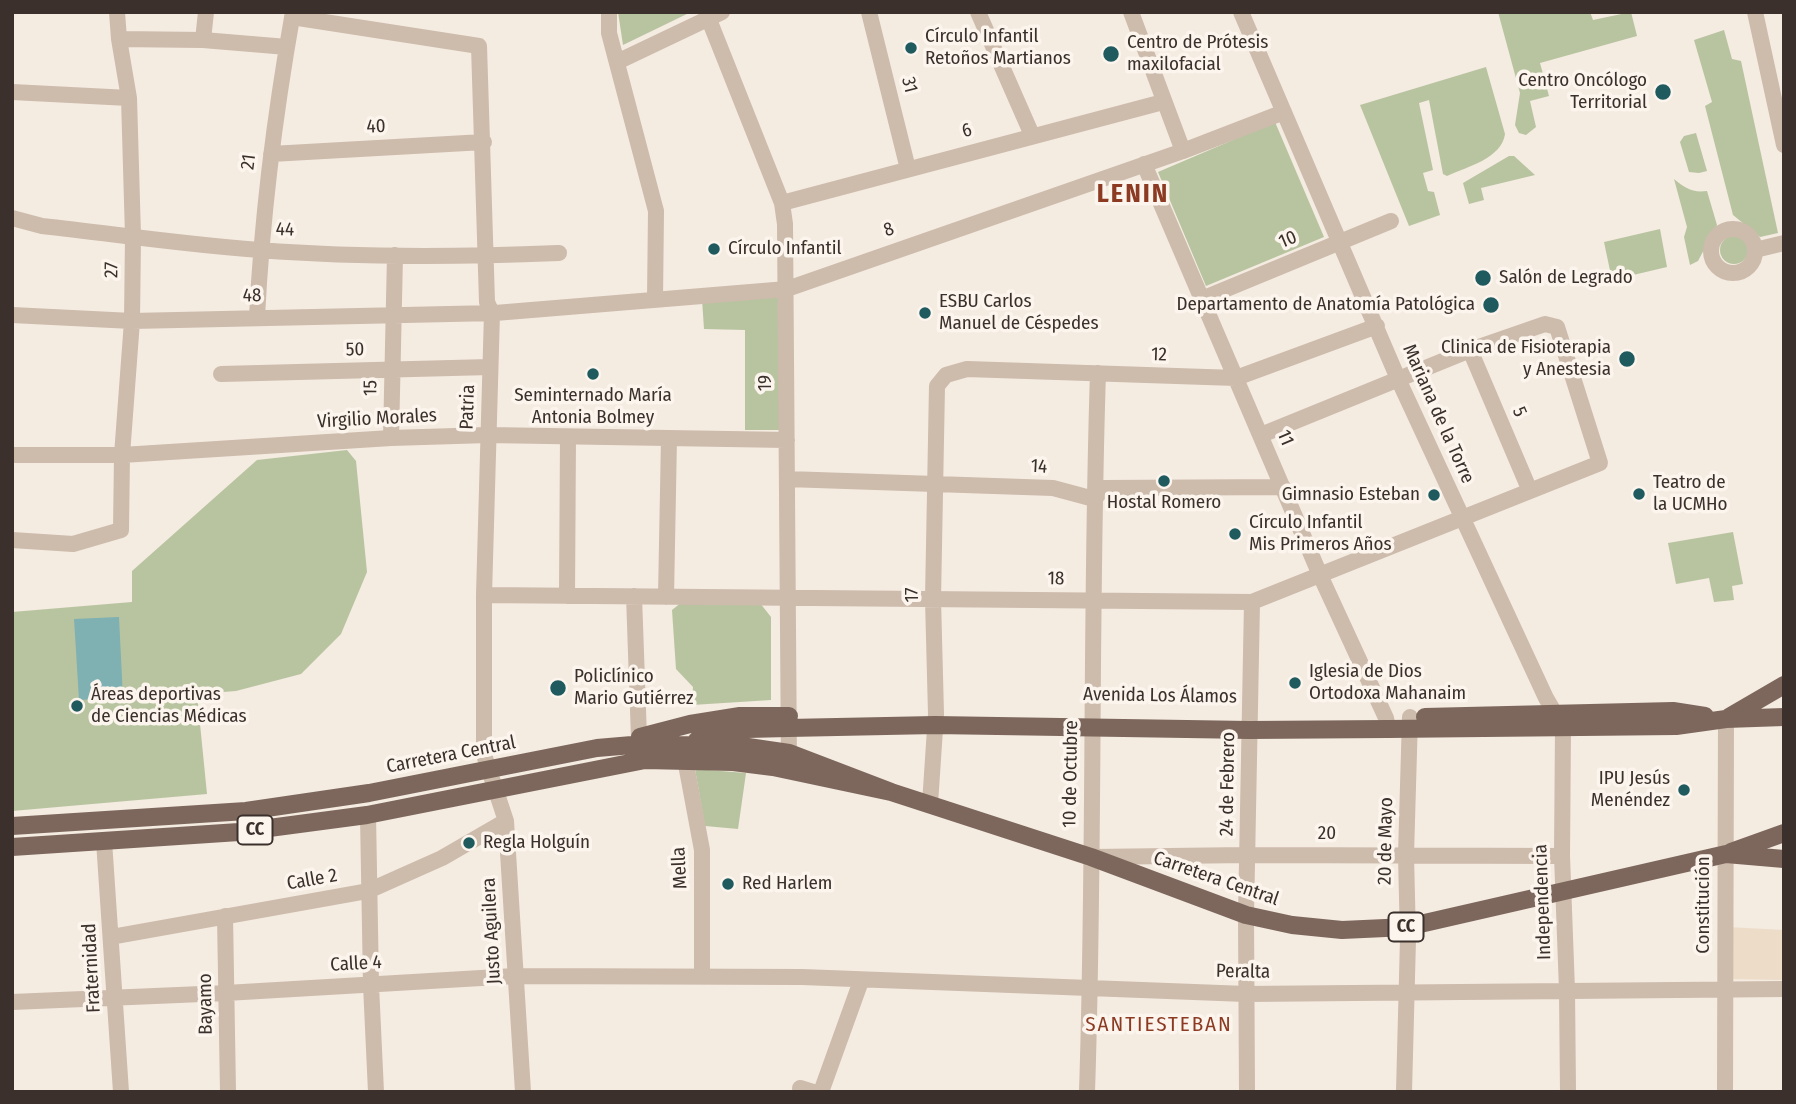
<!DOCTYPE html>
<html>
<head>
<meta charset="utf-8">
<style>
  body { margin:0 }
  #map { position:relative; width:1796px; height:1104px; overflow:hidden; background:#f4ebe1; font-family:"Fira Sans Condensed",sans-serif }
  canvas { display:block }
  .frame { position:absolute; inset:0; border:14px solid #3b302b; pointer-events:none }
</style>
</head>
<body>
<div id="map">
<canvas width="1796" height="1104"></canvas>
<div class="frame"></div>
</div>
<script>
const context = document.querySelector('canvas').getContext('2d');
context.lineJoin = 'round';
function paint(path, color) { context.fillStyle = color; context.fill(path, 'evenodd'); }
function trace(path, color, width, dash) { context.strokeStyle = color; context.lineWidth = width; context.lineCap = dash ? 'butt' : 'round'; context.setLineDash(dash || []); context.stroke(path); }
function label(font, color, halo, rows, align = 'center') {
  context.font = font + ' "Fira Sans Condensed",sans-serif'; context.lineWidth = 7; context.setLineDash([]); context.textBaseline = 'middle'; context.strokeStyle = halo; context.fillStyle = color; for (const [text, x, y, turn = 0] of rows) {
    context.save(); context.translate(x, y); context.rotate((+turn || 0) * Math.PI / 180); context.textAlign = isNaN(turn) ? turn : align; if (halo) context.strokeText(text, 0, 0); context.fillText(text, 0, 0); context.restore();
  }
}
paint(new Path2D(`
  M 618,12 L 691,12 L 623,45 Z
  M 1498,12 L 1590,12 L 1593,20 L 1631,12 L 1637,36 L 1540,63 L 1549,96 L 1530,101 L 1536,127 L 1526,135 L 1519,133 L 1515,125 L 1520,93 Z
  M 1724,30 L 1732,59 L 1741,61 L 1778,233 L 1760,237 L 1733,215 L 1705,106 L 1712,102 L 1694,40 Z
  M 1486,67 L 1505,134 C 1502,158 1467,167 1447,176 L 1443,174 L 1429,100 L 1419,103 L 1433,170 L 1423,173 L 1428,191 L 1434,192 L 1440,215 L 1409,226 L 1360,105 Z
  M 1275,122 L 1324,237 L 1206,286 L 1158,172 Z
  M 1696,133 L 1707,171 L 1699,173 L 1689,172 L 1680,142 L 1684,136 Z
  M 1509,156 L 1514,156 L 1535,175 L 1481,188 L 1484,200 L 1469,204 L 1463,183 Z
  M 1674,179 C 1685,188 1692,193 1707,191 L 1717,225 L 1698,261 L 1690,265 L 1684,237 L 1687,227 Z
  M 1660,229 L 1667,267 L 1612,280 L 1604,242 Z
  M1720 250a14 14 0 1 1 28 0a14 14 0 1 1-28 0Z
  M 780,296 L 779,430 L 745,430 L 745,330 L 704,329 L 702,299 Z
  M 347,450 L 356,461 L 367,572 L 341,634 L 301,674 L 236,691 L 197,694 L 207,794 L 12,811 L 12,612 L 132,602 L 132,571 L 257,460 Z
  M 1733,532 L 1743,584 L 1732,586 L 1734,600 L 1714,602 L 1709,578 L 1676,584 L 1668,543 Z
  M 682,602 L 760,603 L 771,617 L 771,700 L 692,705 L 693,687 L 676,669 L 672,610 Z
  M 695,769 L 746,773 L 738,829 L 705,826 Z`), '#b8c4a0');
paint(new Path2D(`
  M 1727,927 L 1784,930 L 1784,980 L 1727,979 Z`), '#ecdcc8');
paint(new Path2D(`
  M 119,617 L 123,698 L 79,700 L 74,619 Z`), '#7fb0b2');
trace(new Path2D(`
  M 609,12 L 609,33 L 656,211 L 655,300
  M 706,12 L 782,203 L 785,224 L 789,765
  M 869,12 L 908,169
  M 978,12 L 1032,135
  M 1131,12 L 1183,151
  M 1241,12 L 1399,381 L 1546,698 L 1563,727 L 1562,856 L 1567,990 L 1568,1092
  M 1755,12 L 1784,145
  M 292,17 L 479,46 L 487,302 L 492,313 L 484,595 L 484,755 L 506,821 L 523,1092
  M 119,39 L 203,40 L 287,47
  M 203,40 L 206,12
  M 617,62 L 722,12
  M 12,92 L 129,98
  M 271,154 L 484,142
  M 1144,164 L 1320,575 L 1386,718 L 1388,729
  M 782,203 L 1163,102
  M 12,218 L 42,226 C 115,234 187,245 260,250 C 359,258 460,257 559,253
  M1711 251a22 22 0 1 1 44 0a22 22 0 1 1-44 0Z
  M 1755,250 L 1784,243
  M 1202,299 L 1391,221
  M 12,315 L 132,321 L 495,313 L 787,289 L 1183,151 L 1284,112
  M 257,317 C 262,215 275,113 293,12
  M 1470,350 L 1530,491
  M 221,374 L 490,367
  M 391,438 L 395,255
  M 12,455 L 122,455 L 391,438 L 488,435 L 787,440
  M 787,479 L 1053,488 L 1094,499 L 1104,488 L 1283,487
  M 12,540 L 73,544 L 121,530 L 122,455 L 132,321 L 133,236 L 129,98 L 119,39 L 117,12
  M 484,595 L 1252,602 L 1600,463 L 1557,327 L 1545,324 L 1470,350 L 1261,435
  M 567,596 L 568,437
  M 634,596 L 639,738
  M 666,597 L 669,438
  M 685,759 L 702,850 L 702,975
  M 930,804 L 936,714 L 933,599 L 937,386 L 946,375 L 967,369 L 1236,378 L 1377,326
  M 368,815 L 371,985 L 376,1092
  M 104,841 L 121,1092
  M 1093,857 L 1247,855 L 1562,856
  M 225,916 L 228,1092
  M 111,937 L 368,891 L 442,858 L 506,821
  M 12,1002 L 226,993 L 515,976 L 802,977 L 1246,994 L 1784,989
  M 800,1088 L 813,1092
  M 821,1092 L 861,981
  M 1087,1092 C 1095,852 1090,613 1098,373
  M 1247,1092 L 1246,915 L 1252,602
  M 1404,1092 L 1408,939 L 1406,855 L 1410,717
  M 1725,1092 L 1726,719`), '#cdbbac', 16);
trace(new Path2D(`
  M 1425,717 L 1673,711 L 1705,716
  M 1729,717 L 1784,685
  M 640,737 L 690,724 L 740,716 L 789,716
  M 697,740 L 747,729 L 788,728 L 935,725 L 1249,730 L 1388,729 L 1676,726 L 1726,719 L 1784,717
  M 891,792 L 1091,857 L 1246,915 L 1292,925 L 1342,930 L 1407,927 L 1726,854 L 1784,859
  M 12,826 L 246,811 L 369,793 L 597,748 L 644,744 L 748,747 L 789,753 L 891,792 L 773,767 L 733,762 L 645,760 L 367,815 L 239,832 L 12,847
  M 1731,852 L 1784,833`), '#7d675c', 18);
for (const [x, y, r, color] of [
  [911,48,7,"#1f5a5e"],
  [1111,54,9,"#1f5a5e"],
  [1663,92,9,"#1f5a5e"],
  [714,249,7,"#1f5a5e"],
  [1483,278,9,"#1f5a5e"],
  [1491,305,9,"#1f5a5e"],
  [925,313,7,"#1f5a5e"],
  [1627,359,9,"#1f5a5e"],
  [593,374,7,"#1f5a5e"],
  [1164,481,7,"#1f5a5e"],
  [1639,494,7,"#1f5a5e"],
  [1434,495,7,"#1f5a5e"],
  [1235,534,7,"#1f5a5e"],
  [1295,683,7,"#1f5a5e"],
  [558,688,9,"#1f5a5e"],
  [77,706,7,"#1f5a5e"],
  [1684,790,7,"#1f5a5e"],
  [469,843,7,"#1f5a5e"],
  [728,884,7,"#1f5a5e"]
]) { const dot = new Path2D(); dot.arc(x, y, r, 0, 2 * Math.PI); context.fillStyle = color; context.fill(dot); trace(dot, '#fbf5ee', 2.5); }
for (const [x, y, w] of [
  [255,830,35],
  [1406,927,35]
]) { const box = new Path2D(); box.roundRect(x - w / 2, y - 14.5, w, 29, 5); context.fillStyle = '#fbf5ee'; context.fill(box); trace(box, '#3b302b', 2); }
label('bold 18px', '#3b302b', null, [
  ["CC",255,830],
  ["CC",1406,927]
]);
label('19px', '#3b302b', '#fbf5ee', [
  ["Círculo Infantil",925,37],
  ["Retoños Martianos",925,59],
  ["Centro de Prótesis",1127,43],
  ["maxilofacial",1127,65],
  ["Centro Oncólogo",1647,81,"right"],
  ["Territorial",1647,103,"right"],
  ["Círculo Infantil",728,249],
  ["Salón de Legrado",1499,278],
  ["ESBU Carlos",939,302],
  ["Manuel de Céspedes",939,324],
  ["Departamento de Anatomía Patológica",1475,305,"right"],
  ["Clinica de Fisioterapia",1611,348,"right"],
  ["y Anestesia",1611,370,"right"],
  ["Seminternado María",593,396,"center"],
  ["Antonia Bolmey",593,418,"center"],
  ["Teatro de",1653,483],
  ["la UCMHo",1653,505],
  ["Gimnasio Esteban",1420,495,"right"],
  ["Hostal Romero",1164,503,"center"],
  ["Círculo Infantil",1249,523],
  ["Mis Primeros Años",1249,545],
  ["Iglesia de Dios",1309,672],
  ["Ortodoxa Mahanaim",1309,694],
  ["Policlínico",574,677],
  ["Mario Gutiérrez",574,699],
  ["Áreas deportivas",91,695],
  ["de Ciencias Médicas",91,717],
  ["IPU Jesús",1670,779,"right"],
  ["Menéndez",1670,801,"right"],
  ["Regla Holguín",483,843],
  ["Red Harlem",742,884]
], 'left');
label('19px', '#3b302b', '#fbf5ee', [
  ["31",909,85,76],
  ["40",376,127,-3],
  ["6",967,131,-15],
  ["21",249,162,-83],
  ["44",285,230,2],
  ["8",889,230,-20],
  ["10",1288,240,-23],
  ["27",112,270,-89],
  ["48",252,296,-1],
  ["50",355,350,-1],
  ["12",1159,355,2],
  ["19",766,383,-90],
  ["15",371,388,-89],
  ["Patria",468,407,-88],
  ["5",1519,412,67],
  ["Mariana de la Torre",1438,414,66],
  ["Virgilio Morales",377,419,-3],
  ["11",1285,438,67],
  ["14",1039,467,3],
  ["18",1056,579,1],
  ["17",913,595,-90],
  ["Avenida Los Álamos",1160,696,1],
  ["Carretera Central",451,755,-11],
  ["10 de Octubre",1071,774,-89],
  ["24 de Febrero",1228,784,-89],
  ["20",1327,834],
  ["20 de Mayo",1386,841,-89],
  ["Mella",680,868,-93],
  ["Carretera Central",1216,879,19],
  ["Calle 2",312,880,-10],
  ["Independencia",1543,902,-92],
  ["Constitución",1704,905,-90],
  ["Justo Aguilera",492,931,-93],
  ["Calle 4",356,964,-3],
  ["Fraternidad",92,968,-93],
  ["Peralta",1243,972,1],
  ["Bayamo",206,1004,-91]
]);
context.letterSpacing = '2px';
label('21px', '#8c3b22', '#fbf5ee', [
  ["SANTIESTEBAN",1159,1025]
]);
context.letterSpacing = '0px';
context.letterSpacing = '2px';
label('bold 26px', '#8c3b22', '#fbf5ee', [
  ["LENIN",1133,195]
]);
context.letterSpacing = '0px';
</script>
</body>
</html>
